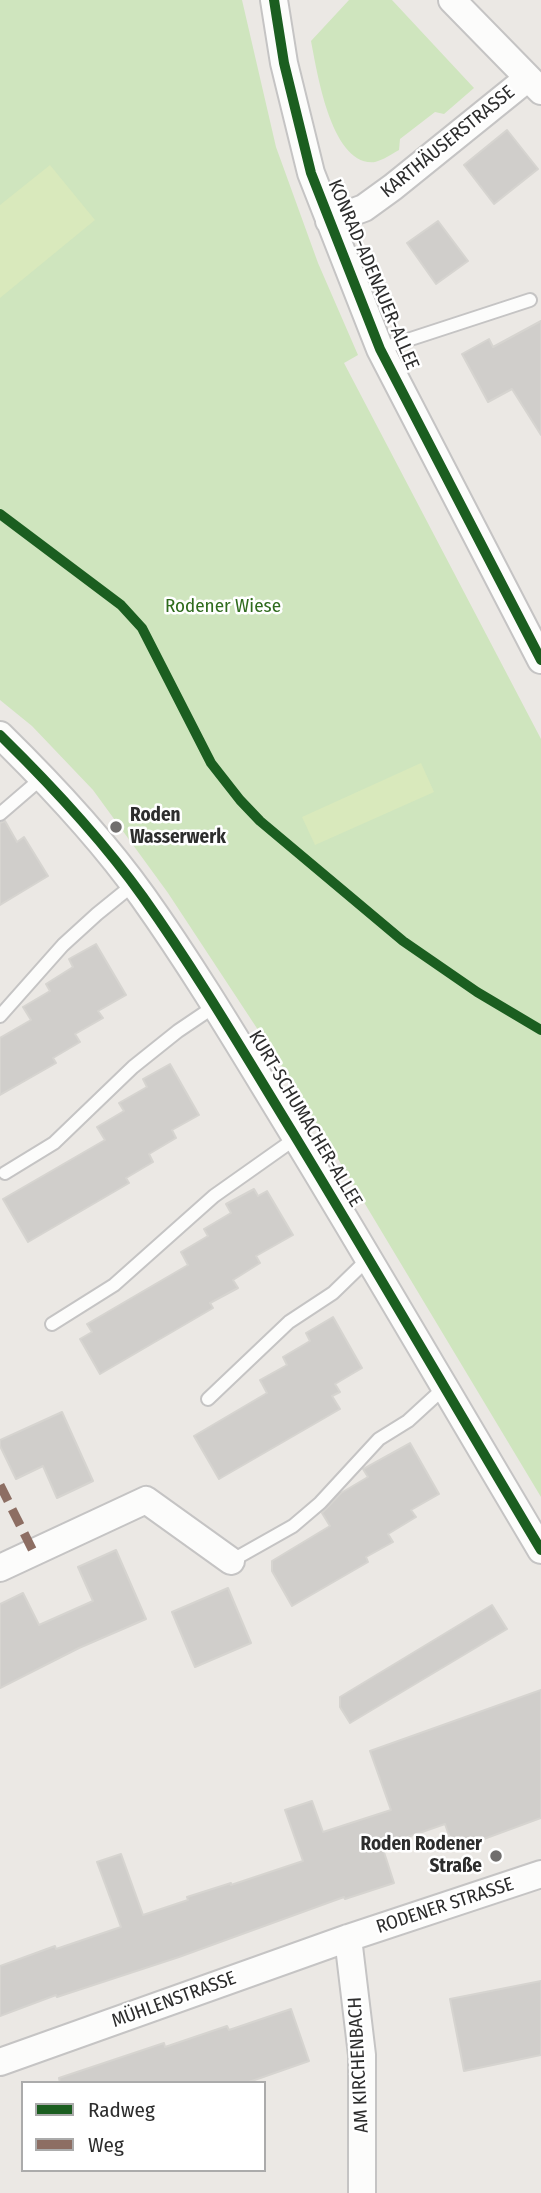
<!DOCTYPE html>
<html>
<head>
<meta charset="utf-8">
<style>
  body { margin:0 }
  #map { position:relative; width:541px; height:2193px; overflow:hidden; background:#ebe8e4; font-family:"Fira Sans Condensed",sans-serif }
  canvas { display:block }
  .legend { position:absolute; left:21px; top:2081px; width:245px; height:91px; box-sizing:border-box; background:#fff; border:2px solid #ababab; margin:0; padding:9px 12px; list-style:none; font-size:21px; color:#2d2d2d }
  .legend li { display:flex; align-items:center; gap:14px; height:35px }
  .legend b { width:35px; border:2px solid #ababab }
</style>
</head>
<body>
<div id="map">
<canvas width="541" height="2193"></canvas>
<ul class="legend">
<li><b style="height:9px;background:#1b5e20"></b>Radweg</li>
<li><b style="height:9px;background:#8d6e63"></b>Weg</li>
</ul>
</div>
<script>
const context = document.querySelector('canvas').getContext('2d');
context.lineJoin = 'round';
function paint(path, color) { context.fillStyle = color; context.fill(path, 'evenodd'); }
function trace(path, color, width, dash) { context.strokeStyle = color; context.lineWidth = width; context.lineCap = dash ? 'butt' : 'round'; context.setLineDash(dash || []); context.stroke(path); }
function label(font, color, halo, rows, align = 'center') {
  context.font = font + ' "Fira Sans Condensed",sans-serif'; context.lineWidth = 5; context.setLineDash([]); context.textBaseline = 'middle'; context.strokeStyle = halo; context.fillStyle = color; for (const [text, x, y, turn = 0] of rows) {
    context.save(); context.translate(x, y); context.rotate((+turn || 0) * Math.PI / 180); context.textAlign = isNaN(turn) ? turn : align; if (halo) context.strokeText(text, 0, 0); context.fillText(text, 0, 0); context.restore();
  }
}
paint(new Path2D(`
  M 0,0 L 242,0 L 276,147 L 318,263 L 358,355 L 344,363 L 541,739 L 541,1497 L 287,1074 L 168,893 L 93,790 L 32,726 L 0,700 Z
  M 349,0 L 392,0 L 474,88 L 444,114 L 435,112 L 400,139 L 399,150 C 392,154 383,160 375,162 C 331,167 317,71 311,41 Z`), '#cfe5be');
paint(new Path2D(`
  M 50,165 L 95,220 L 0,298 L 0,205 Z
  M 421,763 L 434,792 L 315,845 L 302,817 Z`), '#d9e9bc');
const building = new Path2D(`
  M 507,130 L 538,169 L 494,204 L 464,165 Z
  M 438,221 L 468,261 L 436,284 L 407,243 Z
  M 541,321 L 541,435 L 512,389 L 488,402 L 462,354 L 489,339 L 493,347 Z
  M 5,821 L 17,842 L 24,837 L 48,876 L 0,905 L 0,823 Z
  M 96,944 L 126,995 L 98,1011 L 103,1018 L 75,1034 L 80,1042 L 53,1058 L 56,1063 L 0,1095 L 0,1038 L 31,1020 L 23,1007 L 50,991 L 46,984 L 73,967 L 69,959 Z
  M 170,1064 L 199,1115 L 172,1130 L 176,1138 L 149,1154 L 153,1162 L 126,1178 L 129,1183 L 28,1242 L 3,1199 L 105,1140 L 97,1127 L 124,1111 L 119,1103 L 147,1087 L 143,1079 Z
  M 254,1189 L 258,1196 L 267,1191 L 293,1235 L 256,1256 L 260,1263 L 233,1280 L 238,1288 L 210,1303 L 213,1308 L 100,1374 L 80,1339 L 92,1332 L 87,1324 L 188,1265 L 181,1252 L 208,1236 L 204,1229 L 231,1213 L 226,1204 Z
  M 333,1317 L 362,1368 L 335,1384 L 340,1392 L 332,1396 L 340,1409 L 219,1479 L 194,1436 L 267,1393 L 260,1380 L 287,1365 L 283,1357 L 310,1341 L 306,1333 Z
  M 62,1412 L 93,1481 L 57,1498 L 43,1466 L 16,1479 L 0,1446 L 0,1440 Z
  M 410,1443 L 439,1494 L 411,1510 L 416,1517 L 388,1534 L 393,1542 L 366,1557 L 368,1562 L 292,1606 L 272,1571 L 272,1561 L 330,1526 L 322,1513 L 341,1493 L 368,1477 L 363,1469 Z
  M 116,1550 L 146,1619 L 79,1648 L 0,1688 L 0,1604 L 23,1593 L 39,1625 L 93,1601 L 78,1567 Z
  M 228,1588 L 251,1643 L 195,1667 L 172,1612 Z
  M 492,1605 L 507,1629 L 350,1723 L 340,1707 L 340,1697 Z
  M 541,1690 L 541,1818 L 454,1850 L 445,1824 L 382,1846 L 394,1883 L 345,1899 L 344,1897 L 179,1957 L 57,1997 L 56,1995 L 0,2016 L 0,1966 L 55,1946 L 56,1949 L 121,1927 L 97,1862 L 121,1854 L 143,1915 L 188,1900 L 187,1897 L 231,1883 L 231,1885 L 303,1861 L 285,1810 L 312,1801 L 323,1832 L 391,1810 L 370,1751 Z
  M 541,1981 L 541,2055 L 464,2071 L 450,1999 Z
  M 291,2009 L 309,2061 L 246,2083 L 60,2083 L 59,2078 L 164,2043 L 165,2047 L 227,2026 L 229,2030 Z`);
paint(building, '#d0cecb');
trace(building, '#d6d4d0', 2);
const lane = new Path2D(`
  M 380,349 L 530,300
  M 0,814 L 43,777
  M 0,1016 L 63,945 L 97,914 L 134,884
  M 5,1173 L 54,1143 L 133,1067 L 178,1031 L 215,1006
  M 52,1324 L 114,1285 L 214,1196 L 296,1138
  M 208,1399 L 289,1322 L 333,1293 L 369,1258
  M 231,1561 L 293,1526 L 320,1503 L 379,1439 L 408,1421 L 444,1388`);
const street = new Path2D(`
  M 274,0 L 284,63 L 311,173 L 380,349 L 541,660
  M 452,0 L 541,91
  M 329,221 L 364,208 L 393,187 L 528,78
  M 0,735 C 51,785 101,838 143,897 C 197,973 244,1053 293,1133 C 377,1271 458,1411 541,1550
  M 0,1568 L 146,1500 L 231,1561
  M 348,1938 L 362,2055 L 362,2193
  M 0,2062 L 348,1938 L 541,1874`);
trace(lane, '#c5c4c4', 16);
trace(street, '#c5c4c4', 30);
trace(lane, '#fcfcfb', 12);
trace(street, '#fcfcfb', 26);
trace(new Path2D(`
  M 0,1485 L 34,1553`), '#8d6e63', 9, [18, 9]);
trace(new Path2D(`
  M 274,0 L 284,63 L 311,173 L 380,349 L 541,660
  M 0,514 L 121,605 L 142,628 L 211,763 L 240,800 L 260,821 L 403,941 L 477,992 L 541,1030
  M 0,735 C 51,785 101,838 143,897 C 197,973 244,1053 293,1133 C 377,1271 458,1411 541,1550`), '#1b5e20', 10);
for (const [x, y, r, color] of [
  [116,827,7,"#706e6d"],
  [496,1856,7,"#706e6d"]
]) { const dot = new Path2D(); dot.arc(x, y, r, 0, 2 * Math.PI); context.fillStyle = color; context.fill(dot); trace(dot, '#fff', 2.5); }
label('19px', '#2d2d2d', '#fff', [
  ["KARTHÄUSERSTRASSE",448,142,-39],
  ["KONRAD-ADENAUER-ALLEE",373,275,67],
  ["KURT-SCHUMACHER-ALLEE",305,1119,59],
  ["RODENER STRASSE",445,1906,-18],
  ["MÜHLENSTRASSE",174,2000,-20],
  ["AM KIRCHENBACH",359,2065,-93]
]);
label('19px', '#2f6b1d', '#fff', [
  ["Rodener Wiese",223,607]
]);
label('bold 19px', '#2d2d2d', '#fff', [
  ["Roden",130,816],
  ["Wasserwerk",130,838],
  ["Roden Rodener",482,1845,"right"],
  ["Straße",482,1867,"right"]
], 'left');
</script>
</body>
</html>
